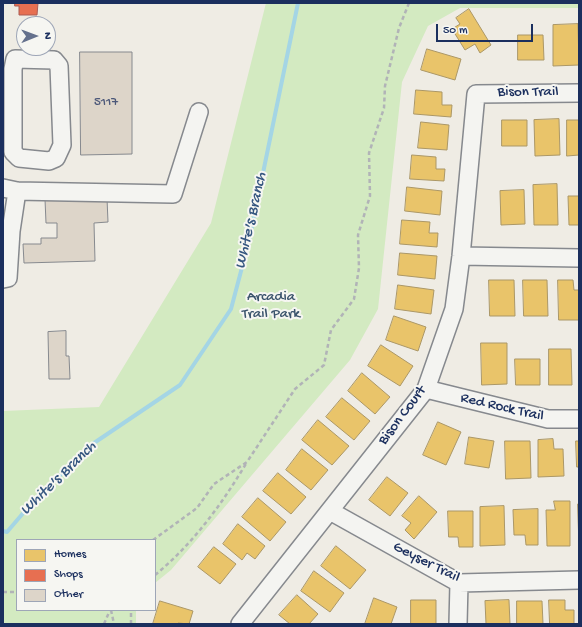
<!DOCTYPE html>
<html>
<head>
<meta charset="utf-8">
<style>
  body { margin:0 }
  #map { position:relative; width:582px; height:627px; overflow:hidden; background:#efece4; font-family:"Gochi Hand",sans-serif }
  canvas { display:block }
  .frame { position:absolute; inset:0; border:4px solid #1b2f5e; pointer-events:none }
  .legend { position:absolute; left:16px; top:539px; width:140px; height:72px; box-sizing:border-box; background:#f6f6f2; border:1px solid #9ea6b7; margin:0; padding:5px 7px; list-style:none; font-size:12px; color:#1b2f5e }
  .legend li { display:flex; align-items:center; gap:8px; height:20px }
  .legend b { width:20px; border:1px solid #9ea6b7 }
  .north { position:absolute; left:16px; top:16px; width:40px; height:40px; box-sizing:border-box; background:#f6f6f2; border:1px solid #9ea6b7; border-radius:50%; rotate:89deg; font-size:11px; font-weight:700; line-height:16px; text-align:center; color:#1b2f5e }
  .north::after { content:''; display:block; margin:auto; width:14px; height:18px; background:#65718d; clip-path:polygon(50% 0,100% 100%,50% 72%,0 100%) }
  .scale { position:absolute; left:436px; top:24px; width:97px; height:18px; box-sizing:border-box; border:2px solid #1b2f5e; border-top:0; padding-left:5px; font-size:12px; line-height:14px; white-space:nowrap; color:#1b2f5e; -webkit-text-stroke:3px #f6f6f2; paint-order:stroke }
</style>
</head>
<body>
<div id="map">
<canvas width="582" height="627"></canvas>
<div class="frame"></div>
<ul class="legend">
<li><b style="height:11px;background:#e9c46a"></b>Homes</li>
<li><b style="height:11px;background:#e76f51"></b>Shops</li>
<li><b style="height:11px;background:#ddd5c9"></b>Other</li>
</ul>
<div class="north">N</div>
<div class="scale">50 m</div>
</div>
<script>
const context = document.querySelector('canvas').getContext('2d');
context.lineJoin = 'round';
function paint(path, color) { context.fillStyle = color; context.fill(path, 'evenodd'); }
function trace(path, color, width, dash) { context.strokeStyle = color; context.lineWidth = width; context.lineCap = dash ? 'butt' : 'round'; context.setLineDash(dash || []); context.stroke(path); }
function label(font, color, halo, rows, align = 'center') {
  context.font = font + ' "Gochi Hand",sans-serif'; context.lineWidth = 4; context.setLineDash([]); context.textBaseline = 'middle'; context.strokeStyle = halo; context.fillStyle = color; for (const [text, x, y, turn = 0] of rows) {
    context.save(); context.translate(x, y); context.rotate((+turn || 0) * Math.PI / 180); context.textAlign = isNaN(turn) ? turn : align; if (halo) context.strokeText(text, 0, 0); context.fillText(text, 0, 0); context.restore();
  }
}
paint(new Path2D(`
  M 266,3 L 579,3 L 579,8 L 460,8 L 428,26 L 402,82 L 378,309 L 350,360 L 171,570 L 155,583 L 155,540 L 17,540 L 17,610 L 136,610 L 136,624 L 3,624 L 3,411 L 99,407 L 211,223 Z`), '#d3eac1');
const homes = new Path2D(`
  M 469,9 L 491,45 L 480,53 L 475,44 L 465,50 L 452,29 L 460,24 L 456,18 Z
  M 578,24 L 579,65 L 553,66 L 553,25 Z
  M 518,35 L 543,35 L 544,60 L 518,60 Z
  M 427,49 L 461,59 L 455,80 L 421,70 Z
  M 416,90 L 442,92 L 442,105 L 452,105 L 451,117 L 414,114 Z
  M 559,119 L 560,155 L 535,156 L 534,120 Z
  M 502,120 L 527,120 L 527,146 L 502,146 Z
  M 567,120 L 579,120 L 579,155 L 567,156 Z
  M 421,122 L 449,125 L 447,150 L 418,148 Z
  M 412,155 L 436,157 L 436,169 L 445,169 L 444,181 L 410,179 Z
  M 557,184 L 558,225 L 534,225 L 533,185 Z
  M 407,187 L 442,191 L 440,215 L 405,211 Z
  M 524,190 L 525,224 L 501,225 L 500,191 Z
  M 579,191 L 579,225 L 569,225 L 568,196 L 579,196 Z
  M 402,220 L 430,222 L 429,233 L 438,233 L 437,247 L 400,244 Z
  M 400,253 L 437,256 L 435,279 L 398,275 Z
  M 489,280 L 514,280 L 515,316 L 490,316 Z
  M 523,280 L 547,280 L 548,316 L 524,316 Z
  M 558,280 L 573,280 L 574,290 L 579,290 L 579,320 L 559,320 Z
  M 398,285 L 434,290 L 431,314 L 395,309 Z
  M 394,316 L 426,327 L 418,351 L 386,340 Z
  M 481,343 L 507,343 L 507,384 L 482,385 Z
  M 381,345 L 413,366 L 400,386 L 368,366 Z
  M 549,349 L 571,349 L 572,385 L 549,385 Z
  M 515,359 L 540,359 L 540,385 L 516,385 Z
  M 362,373 L 390,397 L 375,414 L 348,391 Z
  M 342,398 L 370,421 L 354,440 L 326,417 Z
  M 318,420 L 349,446 L 332,465 L 302,440 Z
  M 438,422 L 461,432 L 446,465 L 423,455 Z
  M 469,437 L 494,441 L 489,468 L 465,464 Z
  M 553,439 L 554,449 L 563,449 L 564,476 L 538,477 L 538,440 Z
  M 505,441 L 530,441 L 531,478 L 506,479 Z
  M 576,441 L 579,441 L 579,467 L 577,467 Z
  M 302,449 L 328,470 L 311,490 L 286,470 Z
  M 278,473 L 306,497 L 291,514 L 263,491 Z
  M 387,477 L 408,493 L 390,516 L 369,500 Z
  M 419,496 L 437,512 L 414,539 L 405,530 L 411,523 L 402,516 Z
  M 258,498 L 286,522 L 270,541 L 242,517 Z
  M 554,501 L 570,501 L 570,546 L 547,546 L 546,510 L 555,510 Z
  M 578,504 L 579,504 L 579,546 Z
  M 504,506 L 505,545 L 480,546 L 480,507 Z
  M 538,509 L 538,545 L 526,545 L 525,535 L 514,535 L 513,510 Z
  M 448,511 L 473,511 L 473,547 L 459,547 L 458,537 L 449,537 Z
  M 238,524 L 265,546 L 255,559 L 247,553 L 242,560 L 223,544 Z
  M 336,546 L 366,570 L 350,589 L 321,566 Z
  M 214,547 L 236,564 L 220,584 L 198,567 Z
  M 314,571 L 344,593 L 330,612 L 301,591 Z
  M 297,595 L 318,614 L 309,624 L 290,624 L 279,615 Z
  M 374,598 L 397,607 L 391,624 L 365,624 Z
  M 411,600 L 436,600 L 436,624 L 411,624 Z
  M 509,600 L 510,624 L 486,624 L 485,601 Z
  M 549,600 L 565,600 L 565,610 L 574,610 L 574,624 L 550,624 Z
  M 160,601 L 193,611 L 189,624 L 178,623 L 177,624 L 153,624 Z
  M 517,601 L 542,601 L 543,624 L 517,624 Z`);
paint(homes, '#e9c46a');
trace(homes, '#ab9766', 1);
const shops = new Path2D(`
  M 15,3 L 38,3 L 37,15 L 19,15 L 19,6 L 15,6 Z`);
paint(shops, '#e76f51');
trace(shops, '#aa5c55', 1);
trace(new Path2D(`
  M 3,531 L 7,532 L 36,498 L 94,443 L 180,385 L 231,309 L 249,241 L 298,3`), '#a4d5e5', 4);
const building = new Path2D(`
  M 80,52 L 132,52 L 132,154 L 81,155 Z
  M 107,198 L 108,222 L 94,223 L 95,261 L 24,263 L 23,244 L 41,244 L 41,238 L 57,238 L 57,223 L 46,223 L 45,199 Z
  M 66,331 L 66,356 L 69,356 L 70,379 L 49,379 L 48,332 Z`);
paint(building, '#ddd5c9');
trace(building, '#86898e', 1);
const minor = new Path2D(`
  M 15,59 L 54,60 L 59,66 L 62,145 L 56,158 L 49,161 L 19,158 L 13,152 L 13,69 Z
  M 3,188 L 17,191 L 173,194 L 199,112
  M 461,256 L 579,258
  M 3,279 L 8,278 L 11,231 L 17,191
  M 426,389 L 548,419 L 579,419
  M 330,511 L 459,583 L 579,580
  M 240,624 L 426,389 L 454,309 L 461,256 L 476,94 L 579,93
  M 458,624 L 459,583`);
trace(minor, '#86898e', 20);
trace(new Path2D(`
  M 153,540 L 197,508 L 214,484 L 247,462 L 295,389 L 324,365 L 331,330 L 354,299 L 359,268 L 358,235 L 370,196 L 369,153 L 384,108 L 385,86 L 399,28 L 409,3
  M 155,575 C 193,544 222,504 247,462
  M 3,592 L 17,592
  M 111,610 L 114,624
  M 104,624 L 110,610
  M 131,624 L 131,610`), '#b1b3b7', 2.5, [4, 3]);
trace(minor, '#f4f4f1', 17);
label('13px', '#4c5879', null, [
  ["5117",106,103]
]);
label('15px', '#1b2f5e', '#f6f6f2', [
  ["Bison Trail",528,93],
  ["Red Rock Trail",502,408,13],
  ["Bison Court",403,416,-53],
  ["Geyser Trail",426,563,27]
]);
label('15px', '#3b546c', '#f6f6f2', [
  ["Arcadia",271,298],
  ["Trail Park",271,315]
]);
label('italic 16px', '#355680', '#f6f6f2', [
  ["White's Branch",252,221,-77],
  ["White's Branch",59,479,-44]
]);
</script>
</body>
</html>
